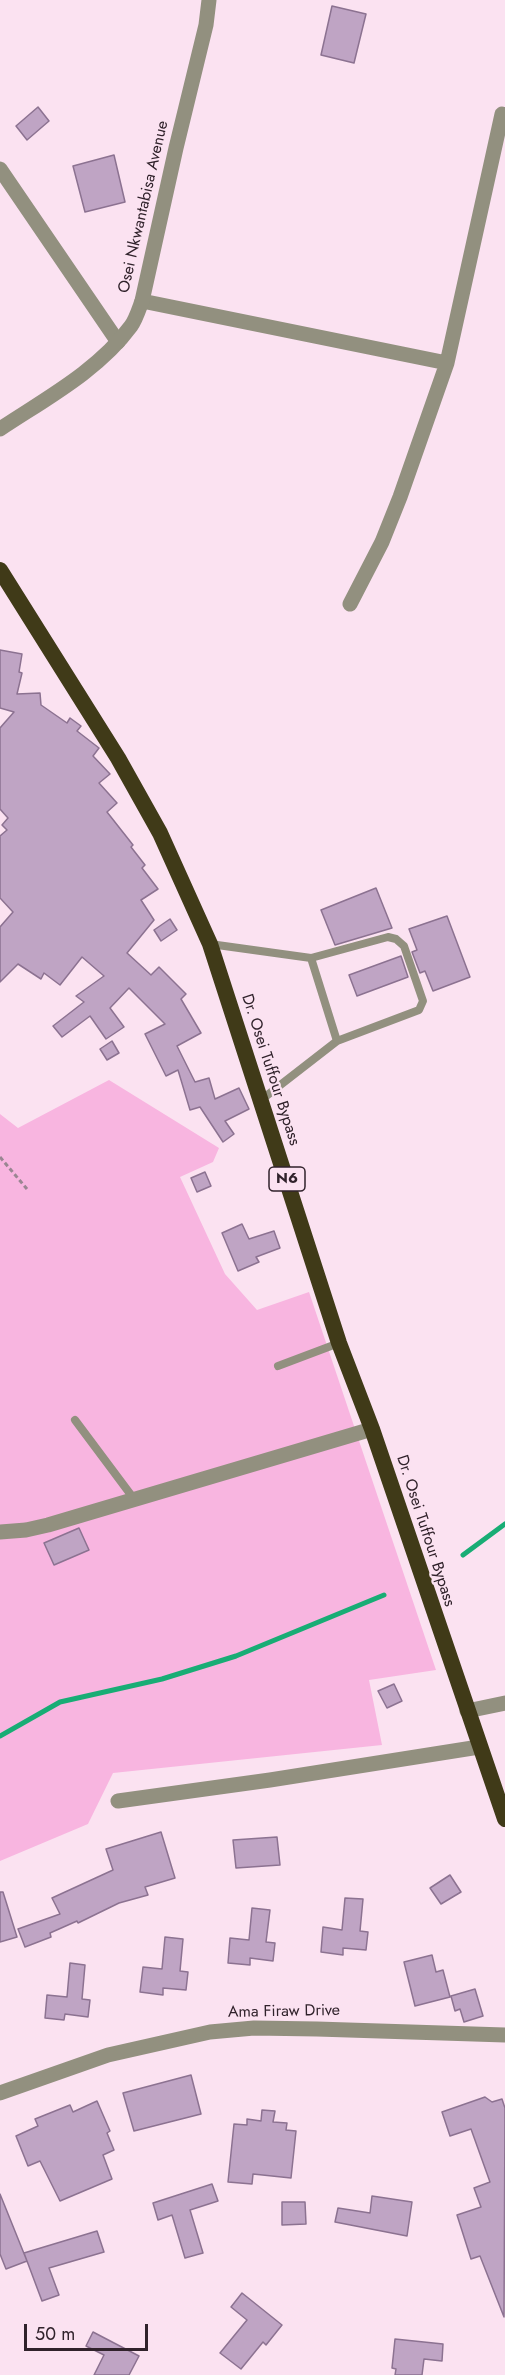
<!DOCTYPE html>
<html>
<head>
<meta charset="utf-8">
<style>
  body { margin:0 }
  #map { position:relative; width:505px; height:2375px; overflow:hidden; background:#fbe2f1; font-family:Jost,sans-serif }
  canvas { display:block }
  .scale { position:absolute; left:24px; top:2324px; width:124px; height:27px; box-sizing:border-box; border:3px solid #30222b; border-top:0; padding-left:8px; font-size:18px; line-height:21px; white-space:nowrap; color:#30222b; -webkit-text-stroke:4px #fbe2f1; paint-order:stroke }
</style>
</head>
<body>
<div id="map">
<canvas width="505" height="2375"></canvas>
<div class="scale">50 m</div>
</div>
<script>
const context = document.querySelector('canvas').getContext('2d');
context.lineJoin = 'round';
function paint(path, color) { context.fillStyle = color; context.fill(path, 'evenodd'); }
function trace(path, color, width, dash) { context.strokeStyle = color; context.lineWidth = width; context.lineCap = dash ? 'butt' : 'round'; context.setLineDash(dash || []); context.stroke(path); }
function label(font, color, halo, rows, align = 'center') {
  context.font = font + ' Jost,sans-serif'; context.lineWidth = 4.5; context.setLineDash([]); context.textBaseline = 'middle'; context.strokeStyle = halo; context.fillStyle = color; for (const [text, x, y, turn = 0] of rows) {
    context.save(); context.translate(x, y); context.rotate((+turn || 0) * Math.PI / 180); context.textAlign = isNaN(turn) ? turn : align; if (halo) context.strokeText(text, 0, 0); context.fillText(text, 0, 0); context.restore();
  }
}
paint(new Path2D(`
  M 109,1080 L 219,1148 L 213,1162 L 180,1177 L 225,1274 L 257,1310 L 309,1292 L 436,1670 L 369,1680 L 382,1745 L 113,1773 L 88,1824 L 0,1861 L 0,1114 L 18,1128 Z`), '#f8b5e0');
trace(new Path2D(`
  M 463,1555 L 505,1524
  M 0,1736 L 60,1702 L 162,1679 L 236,1656 L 384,1595`), '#18ad75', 5);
const building = new Path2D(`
  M 332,6 L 366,14 L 354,63 L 321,55 Z
  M 38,107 L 49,121 L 27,140 L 16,126 Z
  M 114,155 L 125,202 L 85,212 L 73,166 Z
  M 0,650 L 22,654 L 19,672 L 22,673 L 17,694 L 40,693 L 41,705 L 67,723 L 70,718 L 81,726 L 77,731 L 99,748 L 93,756 L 110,774 L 99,783 L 117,803 L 107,812 L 133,845 L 131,847 L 145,865 L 142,868 L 158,889 L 141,900 L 154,920 L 127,953 L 151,975 L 159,967 L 186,994 L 181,999 L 201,1033 L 177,1046 L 195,1082 L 209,1078 L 215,1099 L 239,1088 L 249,1109 L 225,1121 L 234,1134 L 223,1142 L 200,1107 L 190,1110 L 178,1070 L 166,1076 L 145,1034 L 165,1024 L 129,988 L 110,1008 L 124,1027 L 106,1039 L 90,1016 L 62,1037 L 53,1026 L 84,1002 L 76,996 L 104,976 L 82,957 L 60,985 L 44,973 L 41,979 L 18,964 L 0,982 L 0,927 L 13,912 L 0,898 L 0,836 L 7,830 L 2,825 L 8,818 L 0,809 L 0,728 L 14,712 L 0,708 Z
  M 376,888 L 392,928 L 335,945 L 321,910 Z
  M 447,916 L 470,977 L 433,991 L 425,971 L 420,973 L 412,952 L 417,950 L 409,929 Z
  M 170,919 L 177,930 L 161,941 L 154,930 Z
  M 401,956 L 408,977 L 357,996 L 349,975 Z
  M 112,1041 L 119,1053 L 107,1060 L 100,1049 Z
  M 205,1172 L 211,1186 L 197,1192 L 191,1178 Z
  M 242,1224 L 249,1239 L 274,1231 L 280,1248 L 256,1257 L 259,1262 L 238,1271 L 222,1233 Z
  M 79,1528 L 89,1550 L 54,1565 L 44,1543 Z
  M 394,1684 L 402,1701 L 387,1708 L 378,1691 Z
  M 161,1832 L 175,1878 L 145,1887 L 148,1895 L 119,1903 L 78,1923 L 77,1921 L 50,1933 L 51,1937 L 25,1947 L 18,1929 L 60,1914 L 52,1898 L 113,1870 L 106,1849 Z
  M 277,1837 L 280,1865 L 236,1868 L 233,1840 Z
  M 450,1875 L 461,1892 L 441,1904 L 430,1888 Z
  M 0,1892 L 3,1892 L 17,1937 L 0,1942 Z
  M 345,1898 L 363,1899 L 360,1931 L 368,1932 L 366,1950 L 343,1948 L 343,1955 L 321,1952 L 323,1927 L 342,1930 Z
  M 252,1908 L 270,1910 L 266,1942 L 275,1943 L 273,1961 L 250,1958 L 250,1965 L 228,1963 L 230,1938 L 249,1940 Z
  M 165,1937 L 183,1939 L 180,1971 L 188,1972 L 186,1990 L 163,1988 L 163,1995 L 140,1992 L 143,1967 L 162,1969 Z
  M 432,1955 L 436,1972 L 443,1970 L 450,1997 L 415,2006 L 404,1962 Z
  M 70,1963 L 85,1965 L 82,1999 L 90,2000 L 88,2017 L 65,2014 L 64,2020 L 45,2018 L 47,1995 L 67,1997 Z
  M 475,1989 L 483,2016 L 464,2022 L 460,2009 L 455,2011 L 451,1996 Z
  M 191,2075 L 201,2114 L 134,2131 L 123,2093 Z
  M 485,2097 L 492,2102 L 502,2099 L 505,2108 L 504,2317 L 480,2256 L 471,2259 L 457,2215 L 481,2207 L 474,2188 L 490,2182 L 471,2129 L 450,2136 L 442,2112 Z
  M 97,2101 L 110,2131 L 107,2133 L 114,2150 L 103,2155 L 112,2179 L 60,2201 L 40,2161 L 28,2166 L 16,2136 L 38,2126 L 35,2119 L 70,2105 L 73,2112 Z
  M 262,2110 L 275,2111 L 273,2122 L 287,2123 L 286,2130 L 296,2131 L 291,2178 L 253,2174 L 252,2184 L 228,2182 L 234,2124 L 247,2125 L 247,2119 L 261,2121 Z
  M 212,2184 L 218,2201 L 190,2210 L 203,2253 L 185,2258 L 172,2215 L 158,2220 L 153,2203 Z
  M 0,2194 L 27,2261 L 6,2269 L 0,2254 Z
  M 372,2196 L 412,2202 L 407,2236 L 335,2222 L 338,2208 L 370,2213 Z
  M 282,2202 L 305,2202 L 306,2224 L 282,2225 Z
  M 97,2231 L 104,2252 L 49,2268 L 59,2295 L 42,2301 L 24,2253 Z
  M 242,2293 L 282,2325 L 266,2345 L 263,2342 L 241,2369 L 220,2353 L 247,2320 L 231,2307 Z
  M 93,2332 L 139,2356 L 129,2375 L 94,2375 L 104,2355 L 86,2346 Z
  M 395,2339 L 443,2344 L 442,2361 L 424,2359 L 422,2375 L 395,2375 L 396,2369 L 392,2368 Z`);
paint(building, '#bfa4c4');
trace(building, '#8c7291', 1.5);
trace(new Path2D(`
  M 0,1157 L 27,1189`), '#9a8692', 3, [4.5, 3]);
trace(new Path2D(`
  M 210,944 L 311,958 L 337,1041 L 261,1100
  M 311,958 L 388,937 L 396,939 L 404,946 L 423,1001 L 419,1010 L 337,1041
  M 278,1366 L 339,1343
  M 75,1420 L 134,1499`), '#92907f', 8);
trace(new Path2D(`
  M 0,169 L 118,342
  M 142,301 L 447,363
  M 350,604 L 382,542 L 400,497 L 447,363 L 502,114
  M 0,1532 L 26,1530 L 48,1525 L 372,1429
  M 118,1801 L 270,1780 L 479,1747
  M 0,2093 L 108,2055 L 210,2032 L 254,2028 L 317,2029 L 505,2035`), '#92907f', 15);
trace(new Path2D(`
  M 0,429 C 45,399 98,371 131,326 C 136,319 139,309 142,301 L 176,148 L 206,25 L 209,0
  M 467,1711 L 505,1703`), '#92907f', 15);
trace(new Path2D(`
  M 0,570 L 118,758 L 160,833 L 210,944 L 339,1343 L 372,1429 L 505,1819`), '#403a18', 16);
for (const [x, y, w] of [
  [287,1179,36]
]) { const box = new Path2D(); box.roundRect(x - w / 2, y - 12, w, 24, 4.5); context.fillStyle = '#fbe2f1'; context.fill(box); trace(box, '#30222b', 1.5); }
label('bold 15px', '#30222b', null, [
  ["N6",287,1179]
]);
label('16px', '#30222b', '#fbe2f1', [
  ["Osei Nkwantabisa Avenue",144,207,-77],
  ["Dr. Osei Tuffour Bypass",270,1070,72],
  ["Dr. Osei Tuffour Bypass",425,1531,72],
  ["Ama Firaw Drive",284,2012,-1]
]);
</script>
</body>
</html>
